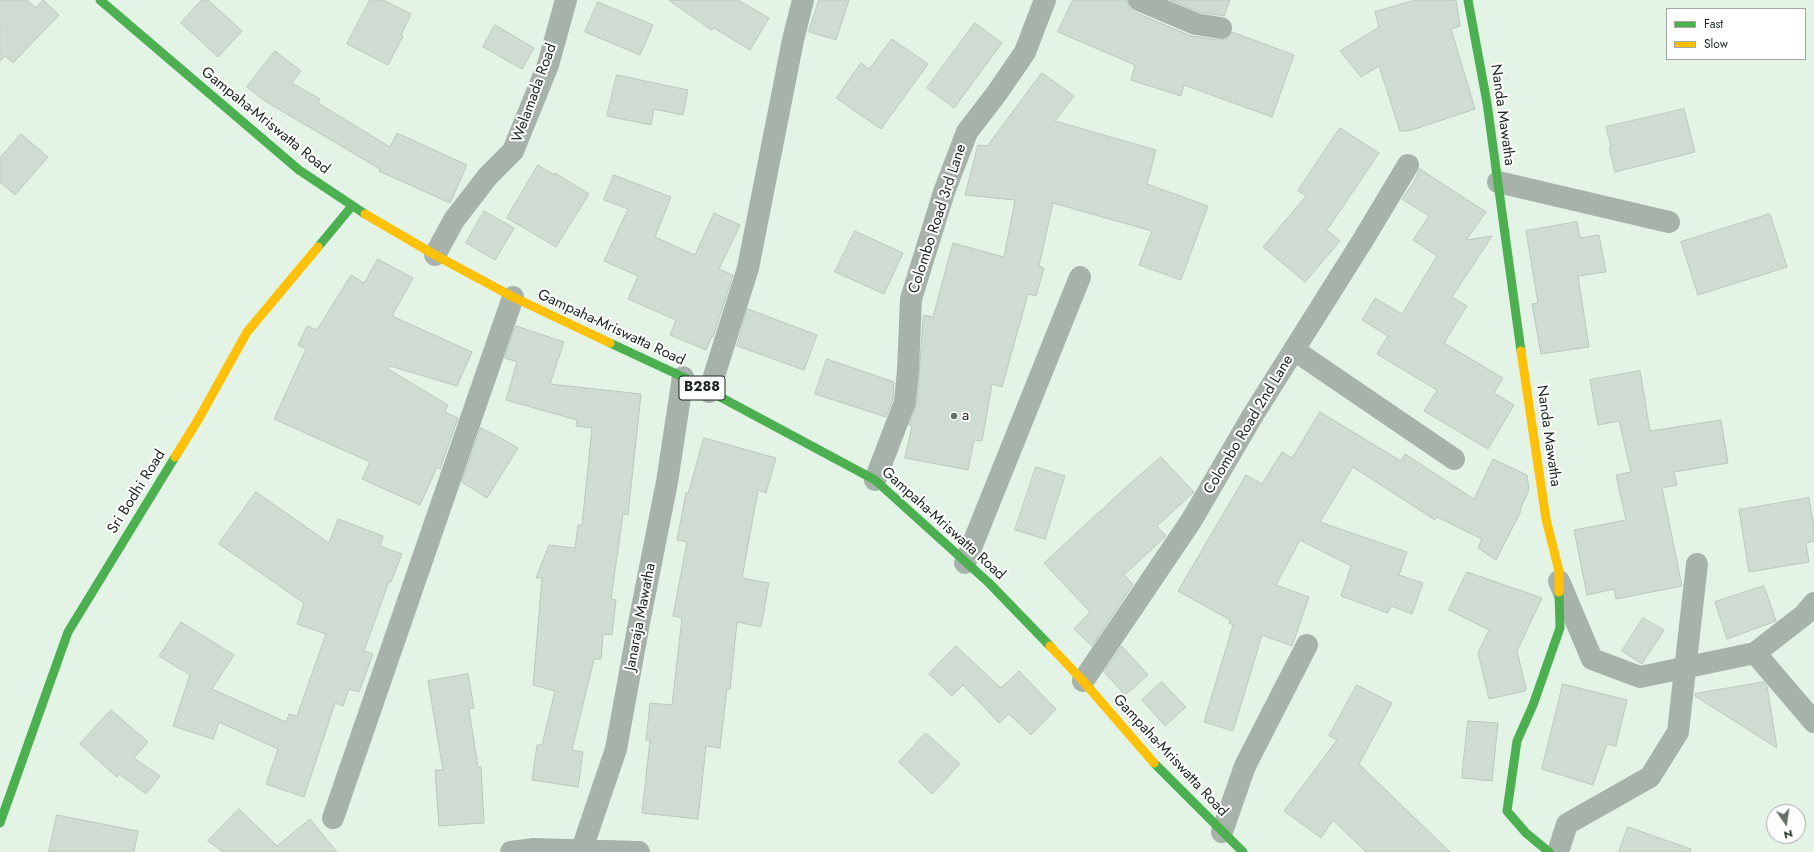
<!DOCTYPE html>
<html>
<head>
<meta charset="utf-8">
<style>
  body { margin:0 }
  #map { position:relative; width:1814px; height:852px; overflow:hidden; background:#e3f4e7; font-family:Jost,sans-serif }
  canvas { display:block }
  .legend { position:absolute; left:1666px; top:8px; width:140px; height:52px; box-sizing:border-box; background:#fff; border:1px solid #a4a9a5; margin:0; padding:5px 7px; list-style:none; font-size:12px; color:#1b271e }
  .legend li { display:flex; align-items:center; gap:8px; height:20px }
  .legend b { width:20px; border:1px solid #a4a9a5 }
  .north { position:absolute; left:1766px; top:804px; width:40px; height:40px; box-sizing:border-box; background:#fff; border:1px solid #a4a9a5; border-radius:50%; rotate:167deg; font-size:11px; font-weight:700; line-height:16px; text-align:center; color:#1b271e }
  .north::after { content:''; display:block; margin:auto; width:14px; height:18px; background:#616f64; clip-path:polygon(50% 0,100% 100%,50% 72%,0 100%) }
</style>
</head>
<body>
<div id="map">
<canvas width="1814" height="852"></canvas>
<ul class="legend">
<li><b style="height:5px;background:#4caf50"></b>Fast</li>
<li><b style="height:5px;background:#ffc107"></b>Slow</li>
</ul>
<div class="north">N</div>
</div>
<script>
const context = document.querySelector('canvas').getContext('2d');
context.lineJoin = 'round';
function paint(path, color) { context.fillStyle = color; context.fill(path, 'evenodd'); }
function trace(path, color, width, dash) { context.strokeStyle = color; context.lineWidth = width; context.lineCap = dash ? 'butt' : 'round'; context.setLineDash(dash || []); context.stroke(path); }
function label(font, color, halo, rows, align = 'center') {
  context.font = font + ' Jost,sans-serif'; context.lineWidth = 4; context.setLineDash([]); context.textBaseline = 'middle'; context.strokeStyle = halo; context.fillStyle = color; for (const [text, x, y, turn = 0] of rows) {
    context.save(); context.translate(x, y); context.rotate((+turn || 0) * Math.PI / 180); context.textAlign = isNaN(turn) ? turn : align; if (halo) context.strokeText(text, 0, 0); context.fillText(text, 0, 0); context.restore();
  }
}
const building = new Path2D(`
  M 0,0 L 27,0 L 36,8 L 43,0 L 59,15 L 13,63 L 5,56 L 0,61 Z
  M 202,0 L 208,0 L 242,31 L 218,57 L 181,23 Z
  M 370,0 L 383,0 L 411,14 L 401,35 L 403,36 L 388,65 L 347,44 Z
  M 669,0 L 738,0 L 769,18 L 750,50 L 714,28 L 712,30 Z
  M 819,0 L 849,0 L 836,40 L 809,32 Z
  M 1073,0 L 1127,0 L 1129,7 L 1134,12 L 1191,36 L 1219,40 L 1226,39 L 1232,32 L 1294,55 L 1272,117 L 1184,85 L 1181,96 L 1131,80 L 1135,65 L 1058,32 Z
  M 1171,0 L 1230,0 L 1224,16 L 1199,12 Z
  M 1416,0 L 1456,0 L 1460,26 L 1451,29 L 1475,109 L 1409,131 L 1400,131 L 1379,66 L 1361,77 L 1340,51 L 1379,27 L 1375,12 Z
  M 598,2 L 653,25 L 640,55 L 585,32 Z
  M 975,23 L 1002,43 L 954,108 L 927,88 Z
  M 495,25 L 534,48 L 522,69 L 483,47 Z
  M 892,39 L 928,64 L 881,129 L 836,98 L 861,63 L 869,69 Z
  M 275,51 L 301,71 L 292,83 L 320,99 L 318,103 L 390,147 L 397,133 L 467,165 L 450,203 L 379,171 L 380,169 L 265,101 L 247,87 Z
  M 1042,73 L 1074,96 L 1055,121 L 1156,150 L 1147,184 L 1208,206 L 1181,280 L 1139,265 L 1152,231 L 1053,203 L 1039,266 L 1044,268 L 1036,296 L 1028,294 L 1002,387 L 992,384 L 982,441 L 974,440 L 968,470 L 905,458 L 912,426 L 909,425 L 917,403 L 923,320 L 924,315 L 933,317 L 953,243 L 1004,257 L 1015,200 L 965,195 L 978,145 L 987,146 Z
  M 617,75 L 688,90 L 683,115 L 654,109 L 651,125 L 607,116 Z
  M 1684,109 L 1695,152 L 1615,172 L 1609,148 L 1611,147 L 1606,127 Z
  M 1340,128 L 1379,153 L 1327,230 L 1340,241 L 1305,282 L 1263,247 L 1306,196 L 1298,191 Z
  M 21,134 L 48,157 L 15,195 L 0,182 L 0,158 Z
  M 538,165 L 554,175 L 555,173 L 589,194 L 556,247 L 507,218 Z
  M 1420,169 L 1486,212 L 1466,240 L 1492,236 L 1452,297 L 1467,306 L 1444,343 L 1503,378 L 1494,393 L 1514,405 L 1488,449 L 1424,411 L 1437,390 L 1377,354 L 1388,336 L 1362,320 L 1375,298 L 1402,314 L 1437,256 L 1413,240 L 1429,216 L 1402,199 L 1415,180 Z
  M 614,175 L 671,197 L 655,237 L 695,255 L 714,213 L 740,225 L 719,269 L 733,275 L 713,337 L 712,336 L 706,350 L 670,335 L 676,320 L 628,299 L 638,276 L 604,261 L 628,209 L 604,200 Z
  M 484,211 L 514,228 L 495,260 L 466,243 Z
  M 1770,214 L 1787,267 L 1698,295 L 1681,242 Z
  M 1577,222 L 1580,238 L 1599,235 L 1606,272 L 1578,276 L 1589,347 L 1541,354 L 1532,304 L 1538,303 L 1526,231 Z
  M 855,231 L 903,253 L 884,294 L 835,272 Z
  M 378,259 L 413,278 L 392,316 L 472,352 L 457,386 L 390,366 L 388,369 L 448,405 L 445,412 L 458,418 L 440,469 L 437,467 L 420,505 L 362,479 L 370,462 L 274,419 L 306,349 L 298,345 L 307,326 L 317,330 L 351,275 L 364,283 Z
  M 748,309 L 817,335 L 804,370 L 737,346 Z
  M 516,326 L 564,342 L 550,384 L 641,394 L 628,515 L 623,514 L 611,599 L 616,600 L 612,635 L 603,634 L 601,659 L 594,659 L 572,750 L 583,752 L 578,787 L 532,780 L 537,745 L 542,745 L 555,691 L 533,685 L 542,578 L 536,578 L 549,545 L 575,548 L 578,525 L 582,525 L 592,428 L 576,426 L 577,420 L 506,400 L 517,362 L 505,358 Z
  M 827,359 L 894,382 L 893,399 L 886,417 L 815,394 Z
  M 1640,371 L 1650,431 L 1721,420 L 1728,463 L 1674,472 L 1677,485 L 1662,488 L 1682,586 L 1616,599 L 1614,589 L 1587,595 L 1574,530 L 1626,520 L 1616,475 L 1631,472 L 1619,421 L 1598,425 L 1590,380 Z
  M 1320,412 L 1401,461 L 1405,454 L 1474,499 L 1493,459 L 1527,475 L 1529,490 L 1520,510 L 1521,511 L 1496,560 L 1478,548 L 1482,539 L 1437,517 L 1435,520 L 1353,467 L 1320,522 L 1407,552 L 1399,575 L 1423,583 L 1412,614 L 1391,606 L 1388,613 L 1341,596 L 1351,566 L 1300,540 L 1276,585 L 1309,597 L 1292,646 L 1262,635 L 1233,731 L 1204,722 L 1233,625 L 1229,623 L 1230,620 L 1178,591 L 1246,475 L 1262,484 L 1282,452 L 1292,458 Z
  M 481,428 L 499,437 L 518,448 L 487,498 L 462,482 Z
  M 704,438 L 776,458 L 766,493 L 758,490 L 742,578 L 769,583 L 761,627 L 737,622 L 730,689 L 727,689 L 720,748 L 706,746 L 698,819 L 642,813 L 650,740 L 646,740 L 650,703 L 672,705 L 682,618 L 673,616 L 687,542 L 677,540 L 686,493 L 688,493 Z
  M 1161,457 L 1194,492 L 1157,526 L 1166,536 L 1124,575 L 1133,584 L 1092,646 L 1074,629 L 1090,612 L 1044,563 L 1123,490 Z
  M 1036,467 L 1065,476 L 1045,539 L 1015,530 Z
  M 256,492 L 329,543 L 338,519 L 383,536 L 380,546 L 402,554 L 391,582 L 389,581 L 364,651 L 373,654 L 359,692 L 349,689 L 343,706 L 335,703 L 304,797 L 266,784 L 278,749 L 219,722 L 213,739 L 173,726 L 190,675 L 159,656 L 181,622 L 234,655 L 212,689 L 286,722 L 289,714 L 297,716 L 326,634 L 297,624 L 304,603 L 219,544 Z
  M 1809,498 L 1814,527 L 1814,541 L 1806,543 L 1809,562 L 1749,572 L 1739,510 Z
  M 1467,572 L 1542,598 L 1517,651 L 1526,688 L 1525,691 L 1489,699 L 1478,653 L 1489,630 L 1449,610 Z
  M 1764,586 L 1776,621 L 1727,639 L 1715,602 Z
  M 1643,618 L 1664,630 L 1642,664 L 1622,651 Z
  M 956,646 L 1001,688 L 1019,671 L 1056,709 L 1031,735 L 1009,714 L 999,723 L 963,685 L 952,696 L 929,674 Z
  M 1122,646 L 1148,675 L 1125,695 L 1104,672 Z
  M 468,674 L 474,708 L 469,709 L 478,768 L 481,767 L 484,823 L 439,826 L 435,770 L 443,770 L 428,681 Z
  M 1162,682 L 1186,707 L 1165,726 L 1142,700 Z
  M 1764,682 L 1767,686 L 1777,748 L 1695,696 L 1695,694 Z
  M 1563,684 L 1627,700 L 1616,746 L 1607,744 L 1593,785 L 1542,769 Z
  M 1357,685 L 1392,703 L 1359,764 L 1450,852 L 1366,852 L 1333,820 L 1321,838 L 1284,811 L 1337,740 L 1329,736 Z
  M 111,710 L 148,742 L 134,758 L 160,776 L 146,794 L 119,774 L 117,777 L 80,744 Z
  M 1468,721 L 1498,723 L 1492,781 L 1462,778 Z
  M 926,733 L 960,764 L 932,794 L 899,762 Z
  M 239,809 L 277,846 L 310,819 L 337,852 L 223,852 L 208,841 Z
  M 57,815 L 138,831 L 134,852 L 49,852 Z
  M 1628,827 L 1691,849 L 1690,852 L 1619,852 Z`);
paint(building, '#cfdcd2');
trace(building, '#bac7bd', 1);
trace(new Path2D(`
  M 1139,0 L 1196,24 L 1221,28
  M 1498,182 L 1669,222
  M 435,255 L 454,220 L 488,176 L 513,151 L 548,65 L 566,0
  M 1294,350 L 1454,459
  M 709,392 L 748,268 L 793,40 L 803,0
  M 875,480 L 905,402 L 908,370 L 911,299 L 944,192 L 967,132 L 997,93 L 1025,52 L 1045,0
  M 965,563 L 1080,277
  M 1559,581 L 1592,659 L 1640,677 L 1755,653 L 1804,615 L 1814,603
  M 1755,653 L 1814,722
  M 1083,681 L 1191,521 L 1253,415 L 1363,240 L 1408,165
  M 333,818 L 513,297
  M 1222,832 L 1245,766 L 1307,645
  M 511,852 L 534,849 L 639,852
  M 581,852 L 616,749 L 639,623 L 667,482 L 683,377
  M 1558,852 L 1567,824 L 1650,777 L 1678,732 L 1697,564`), '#a7b3aa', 22);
trace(new Path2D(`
  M 100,0 L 299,170 L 365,214
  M 1468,0 L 1487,103 L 1521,351
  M 318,247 L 352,206
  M 610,343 L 683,377 L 875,480 L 989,583 L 1050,646
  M 1154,763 L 1243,852
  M 0,823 L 68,632 L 175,457
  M 1549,852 L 1526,833 L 1507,811 L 1517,741 L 1533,705 L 1560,628 L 1559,592`), '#4caf50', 9);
trace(new Path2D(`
  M 365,214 L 435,255 L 513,297 L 610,343
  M 1521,351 L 1546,519 L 1559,571 L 1559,592
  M 175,457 L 198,420 L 247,332 L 318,247
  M 1050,646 L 1083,681 L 1154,763`), '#ffc107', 9);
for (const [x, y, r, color] of [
  [954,416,4,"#616f64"]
]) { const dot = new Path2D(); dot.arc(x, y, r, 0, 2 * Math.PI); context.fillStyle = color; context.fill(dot); trace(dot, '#fff', 1.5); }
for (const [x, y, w] of [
  [702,388,46]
]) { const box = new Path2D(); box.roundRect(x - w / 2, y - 12, w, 24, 3); context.fillStyle = '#fff'; context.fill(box); trace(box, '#1b271e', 1); }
label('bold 14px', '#1b271e', null, [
  ["B288",702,388]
]);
label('15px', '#1b271e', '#fff', [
  ["Welamada Road",535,93,-70],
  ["Nanda Mawatha",1502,115,82],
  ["Gampaha-Mriswatta Road",265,121,39],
  ["Colombo Road 3rd Lane",938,219,-72],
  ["Gampaha-Mriswatta Road",611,328,25],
  ["Colombo Road 2nd Lane",1249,425,-59],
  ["Nanda Mawatha",1548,436,82],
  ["Sri Bodhi Road",137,492,-58],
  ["Gampaha-Mriswatta Road",943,524,42],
  ["Janaraja Mawatha",641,617,-79],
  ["Gampaha-Mriswatta Road",1170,756,47]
]);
label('15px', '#1b271e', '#fff', [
  ["a",962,416]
], 'left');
</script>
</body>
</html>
